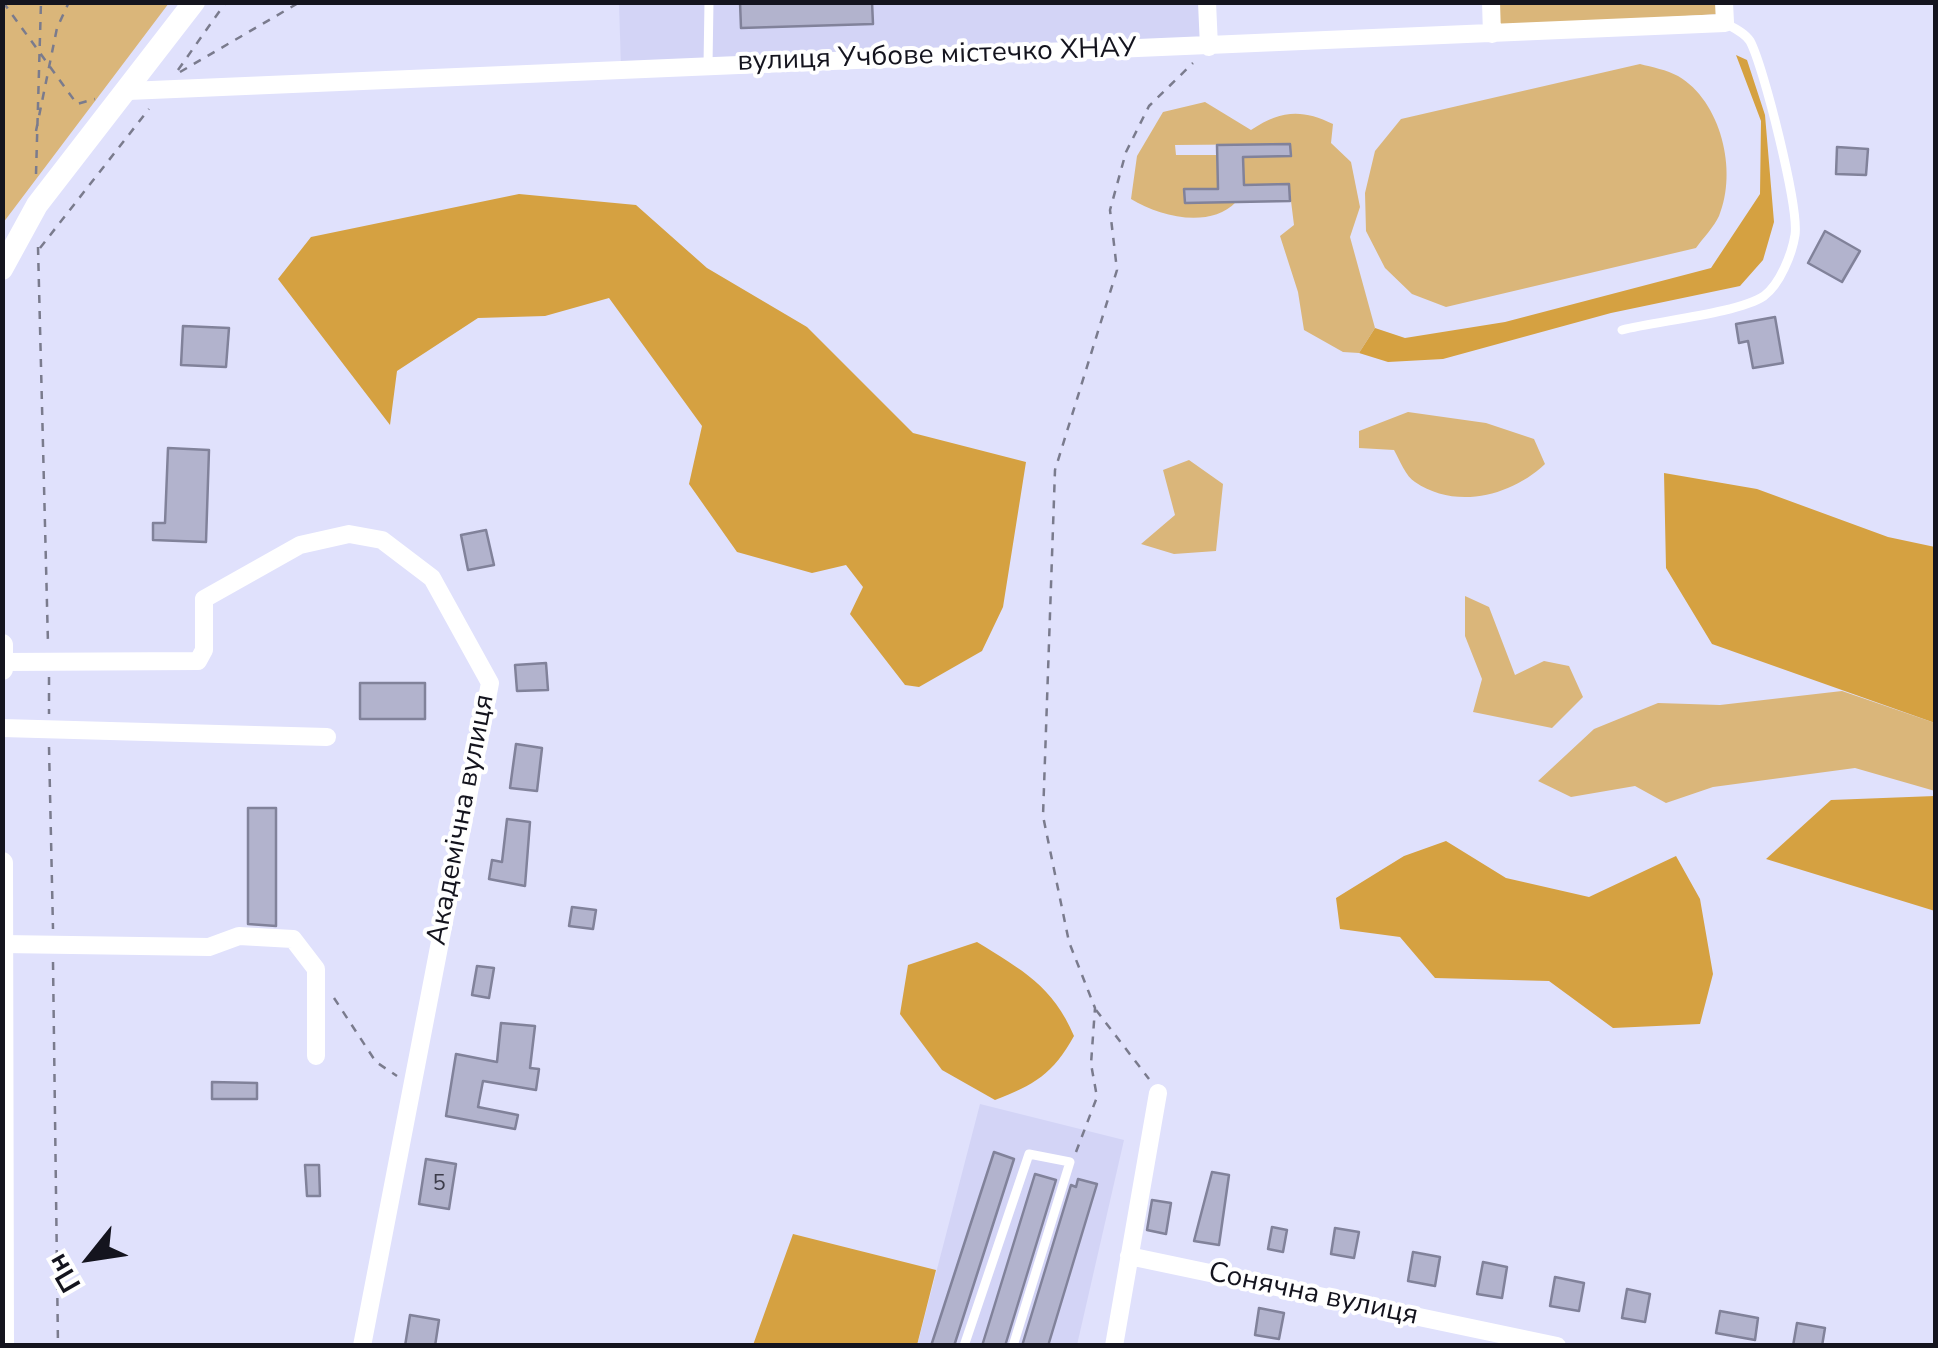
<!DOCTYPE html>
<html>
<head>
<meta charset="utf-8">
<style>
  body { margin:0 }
  #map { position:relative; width:1938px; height:1348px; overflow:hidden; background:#e0e1fc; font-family:"Nunito Sans",sans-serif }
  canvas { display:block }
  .frame { position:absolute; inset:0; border:5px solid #14141e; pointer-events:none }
  .north { position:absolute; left:40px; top:1208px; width:100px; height:100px; -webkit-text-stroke:8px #fff; paint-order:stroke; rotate:240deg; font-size:28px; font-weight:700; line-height:40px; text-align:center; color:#14141e }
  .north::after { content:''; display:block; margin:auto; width:35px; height:45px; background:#14141e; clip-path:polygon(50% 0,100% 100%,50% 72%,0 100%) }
</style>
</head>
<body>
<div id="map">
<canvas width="1938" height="1348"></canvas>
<div class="frame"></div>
<div class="north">Пн</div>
</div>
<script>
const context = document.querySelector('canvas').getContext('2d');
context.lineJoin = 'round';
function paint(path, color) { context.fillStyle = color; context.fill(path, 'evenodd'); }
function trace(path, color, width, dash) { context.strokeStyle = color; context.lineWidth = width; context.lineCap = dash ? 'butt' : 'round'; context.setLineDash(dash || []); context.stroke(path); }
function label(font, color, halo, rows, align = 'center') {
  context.font = font + ' "Nunito Sans",sans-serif'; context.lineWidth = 8; context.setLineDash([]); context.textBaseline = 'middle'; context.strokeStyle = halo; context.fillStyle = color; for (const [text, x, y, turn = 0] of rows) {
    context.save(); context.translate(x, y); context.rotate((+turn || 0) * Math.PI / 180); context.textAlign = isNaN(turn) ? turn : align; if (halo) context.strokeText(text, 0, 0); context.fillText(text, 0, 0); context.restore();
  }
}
paint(new Path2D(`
  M 619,3 L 1207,3 L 1209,47 L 621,68 Z
  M 980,1104 L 1124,1140 L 1077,1345 L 917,1346 Z`), '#d3d4f6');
paint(new Path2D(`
  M 3,2 L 169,3 L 3,223 L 2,3 Z
  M 1497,3 L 1719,3 L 1720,14 L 1498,27 Z
  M 1640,64 C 1652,67 1667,70 1678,76 C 1721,101 1738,171 1719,216 C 1714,227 1703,238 1696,248 L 1446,307 L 1412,294 L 1385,268 L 1366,231 L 1365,193 L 1375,151 L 1401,119 Z
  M 1205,102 L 1251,130 C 1281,110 1302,109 1333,124 L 1331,143 L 1351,162 L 1360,207 L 1350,237 L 1375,328 L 1359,353 L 1343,352 L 1304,330 L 1298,292 L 1280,236 L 1294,225 L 1289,185 L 1244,185 L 1243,157 L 1290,156 L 1290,144 L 1175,145 L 1176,155 L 1217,155 L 1218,189 L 1185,189 L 1185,202 L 1236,202 C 1210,229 1160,217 1131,199 L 1137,156 L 1163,112 Z
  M 1408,412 L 1486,423 L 1534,439 L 1545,464 C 1511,496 1456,510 1415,482 C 1406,477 1399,459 1394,450 L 1359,448 L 1359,431 Z
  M 1189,460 L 1223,484 L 1216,551 L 1174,554 L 1141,544 L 1175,515 L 1163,470 Z
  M 1465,596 L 1489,607 L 1515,675 L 1544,661 L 1569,666 L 1583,697 L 1552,728 L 1473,712 L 1482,679 L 1465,636 Z
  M 1842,691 L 1935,723 L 1935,791 L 1855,768 L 1713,787 L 1666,803 L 1635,786 L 1571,797 L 1538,781 L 1594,729 L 1658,703 L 1720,705 Z`), '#dab67a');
paint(new Path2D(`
  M 1736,55 L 1747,60 L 1765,115 L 1774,222 L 1763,260 L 1740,286 L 1611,313 L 1443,359 L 1388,362 L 1359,353 L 1375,328 L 1405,338 L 1505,322 L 1711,268 L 1760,194 L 1761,121 Z
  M 519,194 L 636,205 L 707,268 L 807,327 L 913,433 L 1026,462 L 1003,607 L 982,651 L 919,687 L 905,685 L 850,614 L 863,587 L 846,565 L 812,573 L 737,552 L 689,484 L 702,426 L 609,298 L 545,316 L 478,318 L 397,371 L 390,425 L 278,279 L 311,237 Z
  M 1664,473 L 1757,489 L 1888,537 L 1935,547 L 1935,723 L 1712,644 L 1666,568 Z
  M 1935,796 L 1935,911 L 1766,859 L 1831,800 Z
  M 1446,841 L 1506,878 L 1589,897 L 1676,856 L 1700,899 L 1713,974 L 1700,1024 L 1613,1028 L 1549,981 L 1435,978 L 1400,937 L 1340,929 L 1336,898 L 1404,856 Z
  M 977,942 C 1022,970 1053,986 1074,1036 C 1053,1074 1034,1085 995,1100 L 942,1070 L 900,1014 L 908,965 Z
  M 793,1234 L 936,1270 L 917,1345 L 753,1345 Z`), '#d5a141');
const building = new Path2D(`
  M 740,2 L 872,2 L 873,24 L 741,28 Z
  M 1290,144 L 1291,156 L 1243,157 L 1244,185 L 1289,184 L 1290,201 L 1185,203 L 1184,189 L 1218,189 L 1217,145 Z
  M 1837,147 L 1868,149 L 1866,175 L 1836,174 Z
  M 1825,231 L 1860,251 L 1842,282 L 1808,263 Z
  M 1775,317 L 1783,363 L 1753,368 L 1748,341 L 1739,343 L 1736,324 Z
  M 183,326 L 229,328 L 226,367 L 181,365 Z
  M 168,448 L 209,450 L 206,542 L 153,540 L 153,523 L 165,523 Z
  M 486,530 L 494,565 L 468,570 L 461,535 Z
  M 546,663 L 548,690 L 517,691 L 515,665 Z
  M 360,683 L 425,683 L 425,719 L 360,719 Z
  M 516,744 L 542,748 L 537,791 L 510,788 Z
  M 248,808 L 276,808 L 276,926 L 248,924 Z
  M 507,819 L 530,822 L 525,886 L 489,879 L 492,860 L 502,862 Z
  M 572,907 L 596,910 L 593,929 L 569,926 Z
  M 477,966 L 494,968 L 489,998 L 472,995 Z
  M 501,1023 L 535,1026 L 530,1068 L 539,1069 L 536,1090 L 483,1081 L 478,1107 L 518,1115 L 515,1129 L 446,1116 L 456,1054 L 497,1062 Z
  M 212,1082 L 257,1083 L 257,1099 L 212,1099 Z
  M 994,1152 L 1014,1159 L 954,1346 L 931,1346 Z
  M 426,1159 L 456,1164 L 449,1209 L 419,1204 Z
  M 305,1165 L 319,1165 L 320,1196 L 307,1196 Z
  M 1212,1172 L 1229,1175 L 1219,1245 L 1194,1241 Z
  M 1035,1174 L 1056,1180 L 1005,1346 L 982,1346 Z
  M 1078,1179 L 1097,1184 L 1048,1346 L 1022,1346 L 1071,1185 L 1076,1187 Z
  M 1152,1200 L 1171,1203 L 1166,1234 L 1147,1230 Z
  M 1272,1227 L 1287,1230 L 1283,1252 L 1268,1249 Z
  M 1335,1228 L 1359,1232 L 1354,1258 L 1331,1254 Z
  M 1413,1252 L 1440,1257 L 1435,1286 L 1408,1281 Z
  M 1483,1262 L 1507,1267 L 1502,1298 L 1477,1294 Z
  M 1555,1277 L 1584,1283 L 1579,1311 L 1550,1306 Z
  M 1627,1289 L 1650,1294 L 1645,1322 L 1622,1318 Z
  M 1259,1308 L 1284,1313 L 1279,1339 L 1255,1335 Z
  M 1720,1311 L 1758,1318 L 1755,1340 L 1716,1333 Z
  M 410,1315 L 439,1320 L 435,1346 L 405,1346 Z
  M 1797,1323 L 1825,1328 L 1822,1346 L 1793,1346 Z`);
paint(building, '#b2b3cd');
trace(building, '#81829a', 2.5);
trace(new Path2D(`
  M 3,2 L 77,104 L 95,99
  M 178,70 L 226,2
  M 180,72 L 300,2
  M 36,131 L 57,28 L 69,2
  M 36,174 L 41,2
  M 38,247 L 48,644
  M 40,248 L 149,109
  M 49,677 L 49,714
  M 49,747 L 53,929
  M 53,962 L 58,1346
  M 334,998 L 376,1062 L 397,1076
  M 1096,1010 L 1149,1079
  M 1076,1152 L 1097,1097 L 1091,1064 L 1095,1008 L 1069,942 L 1043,816 L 1055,470 L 1117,270 L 1110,210 L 1126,152 L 1149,106 L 1193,63`), '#7a7b8d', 2.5, [8, 8]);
trace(new Path2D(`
  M 708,65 L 709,2
  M 1622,330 C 1657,321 1739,313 1764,296 C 1780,284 1792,254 1795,235 C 1799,208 1764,67 1750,41 C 1745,33 1734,28 1725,23
  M 964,1346 L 1029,1154 L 1070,1162 L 1013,1346`), '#fff', 9);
trace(new Path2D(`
  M 1207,2 L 1209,47
  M 1491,2 L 1492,34
  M 128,91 L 1725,23 L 1724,2
  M 3,662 L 198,661 L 204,650 L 204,599 L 300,545 L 349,534 L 382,540 L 432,578 L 490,683 L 362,1346
  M 2,728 L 327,737
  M 3,944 L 209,947 L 239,936 L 293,939 L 316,969 L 316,1056
  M 1129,1256 L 1557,1346
  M 1114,1346 L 1158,1093`), '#fff', 18);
trace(new Path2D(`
  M 2,269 L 37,205 L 194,2
  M 2,645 L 2,669
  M 2,863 L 3,1346`), '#fff', 22);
label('22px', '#3c3c4a', null, [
  ["5",439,1185]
]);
label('28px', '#14141e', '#fff', [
  ["вулиця Учбове містечко ХНАУ",937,56,-2],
  ["Академічна вулиця",462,820,-79],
  ["Сонячна вулиця",1313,1295,12]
]);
</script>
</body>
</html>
